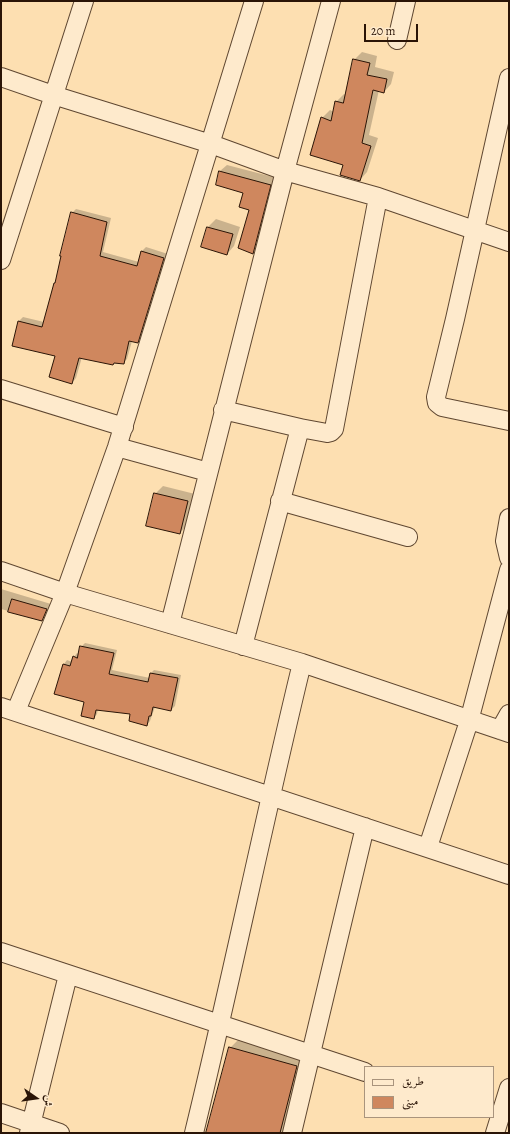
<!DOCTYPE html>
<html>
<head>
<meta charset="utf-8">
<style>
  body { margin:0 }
  #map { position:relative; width:510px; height:1134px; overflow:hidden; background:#fddfb1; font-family:Alegreya,Amiri,serif }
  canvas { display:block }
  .frame { position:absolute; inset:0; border:2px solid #2a1406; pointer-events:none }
  .legend { position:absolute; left:364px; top:1066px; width:130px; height:52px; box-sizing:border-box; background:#feeacc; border:1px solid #a9947d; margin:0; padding:5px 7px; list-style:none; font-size:12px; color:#2a1406 }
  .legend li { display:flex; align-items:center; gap:8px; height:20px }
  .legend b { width:20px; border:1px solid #a9947d }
  .north { position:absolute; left:16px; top:1078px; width:40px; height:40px; -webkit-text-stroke:3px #feeacc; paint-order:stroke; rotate:103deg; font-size:11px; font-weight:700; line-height:16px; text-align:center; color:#2a1406 }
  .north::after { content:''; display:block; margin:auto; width:14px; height:18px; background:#2a1406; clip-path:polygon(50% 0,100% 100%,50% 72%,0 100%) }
  .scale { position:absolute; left:364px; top:24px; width:54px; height:18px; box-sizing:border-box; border:2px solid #2a1406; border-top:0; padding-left:5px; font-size:12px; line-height:14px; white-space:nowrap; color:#2a1406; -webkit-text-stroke:3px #feeacc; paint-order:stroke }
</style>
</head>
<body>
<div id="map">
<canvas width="510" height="1134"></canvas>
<div class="frame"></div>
<ul class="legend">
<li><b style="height:5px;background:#feeacc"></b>طريق</li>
<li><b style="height:11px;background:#cf875e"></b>مبنى</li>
</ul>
<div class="north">ش</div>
<div class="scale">20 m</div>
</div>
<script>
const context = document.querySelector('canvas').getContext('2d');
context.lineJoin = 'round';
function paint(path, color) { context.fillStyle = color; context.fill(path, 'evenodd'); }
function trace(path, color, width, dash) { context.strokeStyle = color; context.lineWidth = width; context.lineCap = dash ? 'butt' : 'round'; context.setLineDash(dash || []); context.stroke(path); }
paint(new Path2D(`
  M 362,52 L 377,56 L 375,67 L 394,72 L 391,84 L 384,92 L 379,90 L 369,135 L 378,138 L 367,172 L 360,180 L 344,164 L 322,118 L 330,110 L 334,112 L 336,102 L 344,94 L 346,95 L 354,60 Z
  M 227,165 L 277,178 L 260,246 L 253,253 L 250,209 L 244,192 L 220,171 Z
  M 76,209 L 111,218 L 103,252 L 139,262 L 142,251 L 146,247 L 168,254 L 142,338 L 138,342 L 132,341 L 127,359 L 123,363 L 82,357 L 76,378 L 72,383 L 56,355 L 14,345 L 19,321 L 23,317 L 44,322 L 54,283 L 56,282 L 72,213 Z
  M 216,219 L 240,227 L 234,246 L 227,254 L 202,246 L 208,227 Z
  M 163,486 L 195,494 L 187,525 L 180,533 L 155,494 Z
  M 1,589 L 51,604 L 47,615 L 42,620 L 1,609 Z
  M 85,643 L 117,650 L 112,670 L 150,678 L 151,673 L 154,670 L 181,675 L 175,706 L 171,710 L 155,707 L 150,721 L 147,725 L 131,713 L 98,709 L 97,714 L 94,718 L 85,702 L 55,693 L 64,664 L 67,660 L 72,662 L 74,657 L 77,653 L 79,654 L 81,647 Z
  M 243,1035 L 309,1054 L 289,1133 L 207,1133 L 230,1048 Z`), '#0003');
const building = new Path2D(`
  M 353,59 L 370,63 L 367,75 L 387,79 L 384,93 L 373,90 L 362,143 L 371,146 L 360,181 L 340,175 L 343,165 L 310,155 L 321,117 L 331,121 L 335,101 L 343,103 Z
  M 219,171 L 271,185 L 253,254 L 238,248 L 249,210 L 239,207 L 243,193 L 216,185 Z
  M 71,212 L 107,222 L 100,256 L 137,266 L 141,251 L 164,258 L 138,343 L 129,341 L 124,364 L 114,363 L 113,365 L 79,358 L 72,384 L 49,377 L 55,356 L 12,346 L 18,321 L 42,327 L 54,283 L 55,283 L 61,256 L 60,256 Z
  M 207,227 L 233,234 L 227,255 L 201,247 Z
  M 154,493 L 188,501 L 180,534 L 146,526 Z
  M 12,599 L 47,609 L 42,621 L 8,612 Z
  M 80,646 L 114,653 L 109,674 L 148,682 L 150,673 L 178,678 L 171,711 L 153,707 L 151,716 L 149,716 L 147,726 L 129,721 L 130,714 L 96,710 L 94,719 L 81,716 L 84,702 L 54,694 L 63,664 L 70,666 L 73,656 L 77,658 Z
  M 229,1047 L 297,1066 L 280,1133 L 206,1133 Z`);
paint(building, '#cf875e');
trace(building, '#2a1406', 1);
const street = new Path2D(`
  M 397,40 L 406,1
  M 1,77 L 53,95 L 211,144 L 285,171 L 378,197 L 509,242
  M 509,78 L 455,319 L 436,397 L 437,403 L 442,407 L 509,421
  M 1,260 L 84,1
  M 1,389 L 124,427
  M 223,410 L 300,428 L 327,433 L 331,432 L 334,429 L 378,197
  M 117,447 L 208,472
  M 280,501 L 408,537
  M 509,518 L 505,541 L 509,558
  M 1,571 L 65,593 L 302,663 L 509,733
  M 170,624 L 285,171 L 331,1
  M 243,646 L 300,428
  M 1,707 L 509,875
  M 16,711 L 65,593 L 117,447 L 254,1
  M 500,730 L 509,714
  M 428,847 L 469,721 L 509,570
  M 1,952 L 365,1072
  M 1,1113 L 60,1133
  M 29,1133 L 68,975
  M 194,1133 C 232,977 264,819 302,663
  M 292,1133 L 365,827
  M 495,1133 L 509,1088`);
trace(street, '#5f4731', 20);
trace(street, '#feeacc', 18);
</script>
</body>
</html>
